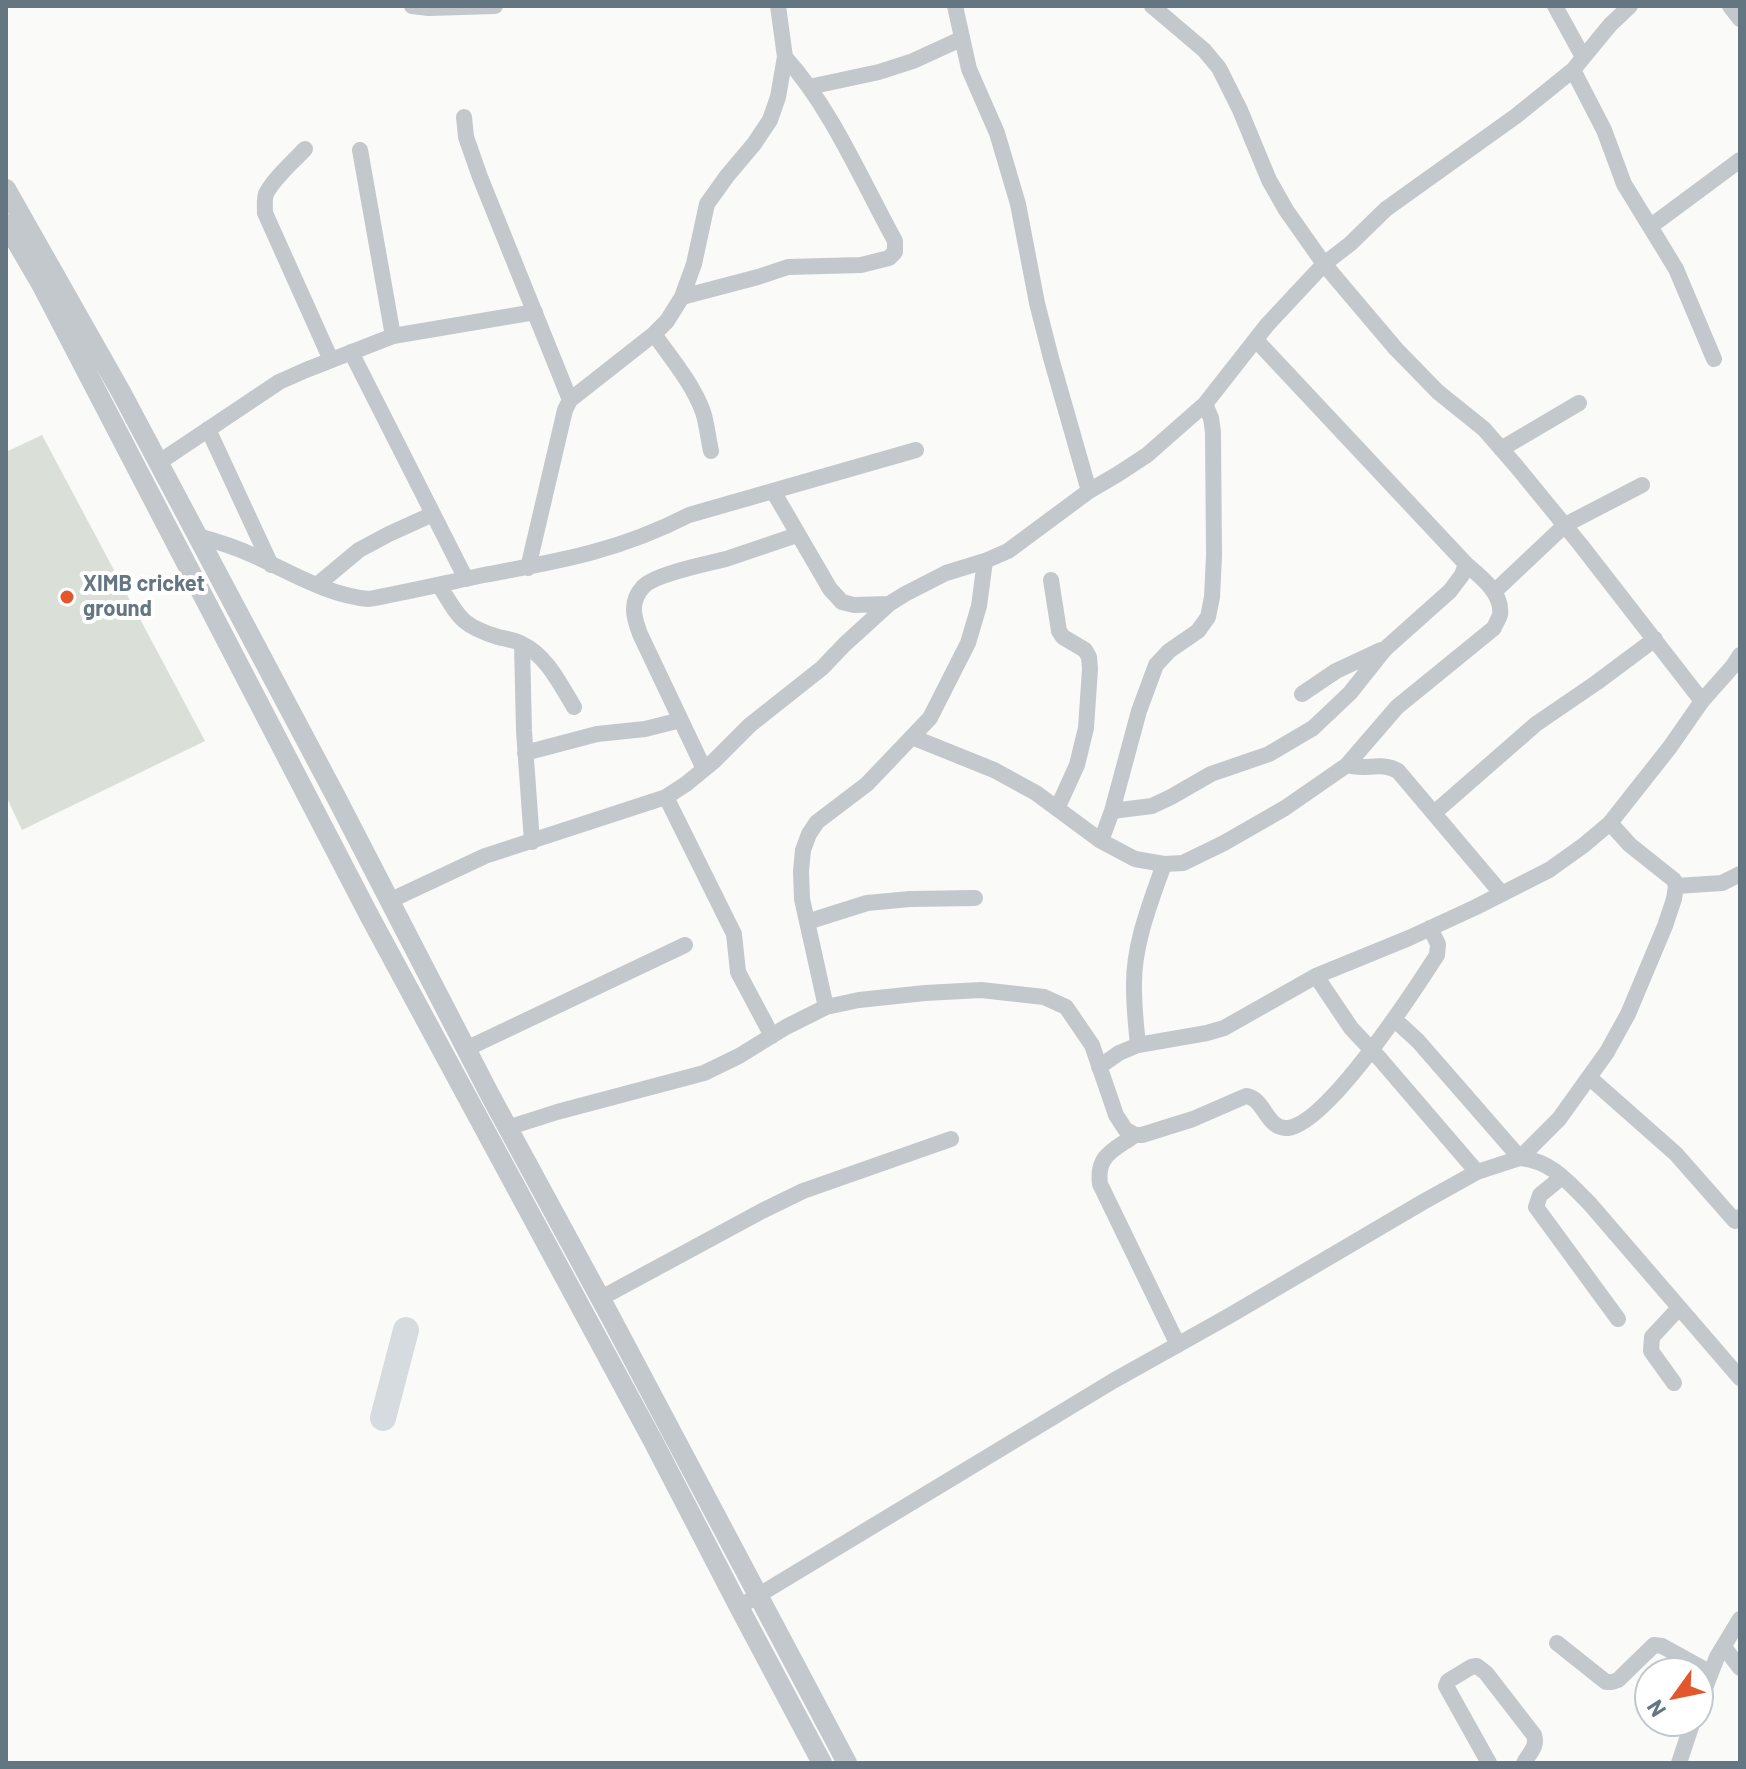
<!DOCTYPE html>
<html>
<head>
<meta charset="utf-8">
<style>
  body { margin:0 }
  #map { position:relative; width:1746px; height:1769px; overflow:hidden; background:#fafaf8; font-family:Barlow,sans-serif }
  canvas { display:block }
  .frame { position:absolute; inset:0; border:8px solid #657683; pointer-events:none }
  .north { position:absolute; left:1634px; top:1657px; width:80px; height:80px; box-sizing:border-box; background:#fff; border:2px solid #c1c8cd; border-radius:50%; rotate:237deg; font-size:22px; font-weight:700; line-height:32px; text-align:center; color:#657683 }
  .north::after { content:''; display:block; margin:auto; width:28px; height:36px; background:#e4572e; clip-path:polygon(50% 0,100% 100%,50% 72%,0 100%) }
</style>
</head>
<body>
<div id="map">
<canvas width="1746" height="1769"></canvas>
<div class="frame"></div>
<div class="north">N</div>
</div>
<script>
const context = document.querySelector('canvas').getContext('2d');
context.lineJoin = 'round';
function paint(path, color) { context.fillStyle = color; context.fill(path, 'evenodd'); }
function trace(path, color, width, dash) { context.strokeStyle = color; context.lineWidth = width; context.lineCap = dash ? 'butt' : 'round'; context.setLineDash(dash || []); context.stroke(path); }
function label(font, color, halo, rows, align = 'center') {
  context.font = font + ' Barlow,sans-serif'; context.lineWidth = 8; context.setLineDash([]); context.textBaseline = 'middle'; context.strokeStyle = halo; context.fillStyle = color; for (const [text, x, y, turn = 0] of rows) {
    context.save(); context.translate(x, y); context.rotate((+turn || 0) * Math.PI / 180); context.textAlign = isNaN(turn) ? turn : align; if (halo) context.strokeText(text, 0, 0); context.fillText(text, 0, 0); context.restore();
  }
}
paint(new Path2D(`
  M 42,435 L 205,741 L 22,830 L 6,796 L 6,452 Z`), '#dadfd7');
trace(new Path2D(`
  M 412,6 L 429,8 L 495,6
  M 955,6 L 969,69 L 997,133 L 1018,204 L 1037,303 L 1051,358 L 1089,491
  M 1152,6 L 1204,50 L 1219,68 L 1240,110 L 1269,180 L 1286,210 L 1324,264 L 1396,349 L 1438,392 L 1484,429 L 1517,467 L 1580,544 L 1702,701
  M 1555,6 L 1583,57
  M 1730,6 L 1740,19
  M 1573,70 L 1604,130 L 1624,184 L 1676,269 L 1714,359
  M 809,87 L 879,72 L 913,61 L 961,39
  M 464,117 L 466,137 L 480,177 L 570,400
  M 305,149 C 294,161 273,179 266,194 C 264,200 265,207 265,213 L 331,360
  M 360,150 L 393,336
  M 1651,226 L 1740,160
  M 682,297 L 758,277 L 788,267 L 861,265 L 889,258 L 895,252 L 895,241 L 888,228 C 857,170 829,106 785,57
  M 654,334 C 671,358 693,384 703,412 C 707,424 708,438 711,451
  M 351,352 L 466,579
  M 208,429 L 271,565
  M 1501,449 L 1579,403
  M 158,463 L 279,382 L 306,370 L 393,336 L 535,312
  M 773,491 L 830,589 L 842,602 L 854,605 L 889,604 L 905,594 L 946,573 L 985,561 L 1008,551 L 1089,491 L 1118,474 L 1147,455 L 1205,404 L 1267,325 L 1324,264 L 1350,244 L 1386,209 L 1516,116 L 1573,70 L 1610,25 L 1630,6
  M 196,535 C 214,541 233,546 250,554 C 289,571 326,595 369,599 C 407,592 445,583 484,575 C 560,561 619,551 689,515 L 916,450
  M 528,568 L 565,410 L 570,400 L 654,334 L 667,321 L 682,297 L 694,264 L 707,204 L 727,176 L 754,144 L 770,120 L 778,97 L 785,57 L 778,6
  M 1051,580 L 1059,631 L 1063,637 L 1085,650 L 1089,657 L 1090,669 L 1086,728 L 1077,765 L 1057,809
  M 317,585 L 359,550 L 389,534 L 433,514
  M 439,585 C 459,617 460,625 498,637 C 506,639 515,640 522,644 C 547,656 560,684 574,707
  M 1494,592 L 1565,525 L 1642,485
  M 522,644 L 524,731 L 532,842
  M 1302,694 L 1336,671 L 1381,650
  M 912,737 L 994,770 L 1036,793 L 1101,841 L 1135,859 L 1164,864 L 1183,863 L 1224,843 L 1285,808 L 1347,765 L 1397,707 L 1494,628 C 1494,627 1500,616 1500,615 C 1503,593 1480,576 1466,564 L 1256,340
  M 525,753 L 597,734 L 645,729 L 681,720
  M 1347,765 C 1365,771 1381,761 1398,771 L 1502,894
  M 704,769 L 640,634 C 634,618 629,602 643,587 C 654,574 707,564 726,559 C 750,551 774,543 797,535
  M 666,797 L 734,934 L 738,972 L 772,1036
  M 1112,811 L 1152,806 L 1171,797 L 1211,774 L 1269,754 L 1313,728 L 1350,693 L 1385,649 L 1450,591 L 1462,575 L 1466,564
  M 1434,813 L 1536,724 L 1596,683 L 1655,639
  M 1101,841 L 1112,811 L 1139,711 L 1156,665 L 1169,651 L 1198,631 L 1208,617 L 1212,597 L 1214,556 L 1213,432 L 1211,418 L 1205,404
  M 1676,886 L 1722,883 L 1740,874
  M 389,901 L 485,856 L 666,797 L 686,784 L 714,761 L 750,725 L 822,668 L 845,644 L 889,604
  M 807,922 L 867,903 L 910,899 L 975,898
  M 1316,976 L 1351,1028 L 1380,1059 L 1477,1172
  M 826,1007 L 802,899 L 801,871 L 803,850 L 809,834 L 817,822 L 867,784 L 930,718 L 968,643 L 979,606 L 985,561
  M 1394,1019 L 1418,1041 L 1520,1158 C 1552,1161 1568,1182 1590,1204 L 1740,1378
  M 1138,1045 C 1136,1026 1134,1007 1134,988 C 1133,945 1150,904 1164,864
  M 466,1049 L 685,945
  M 1099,1067 L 1119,1053 L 1138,1045 L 1207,1033 L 1224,1028 L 1316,976 L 1409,938 L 1476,907 L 1549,870 L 1584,845 L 1610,823 L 1670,747 L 1702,701 L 1733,666 L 1740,655
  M 1590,1078 L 1676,1154 L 1735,1221 L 1740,1217
  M 507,1128 L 557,1112 L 704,1073 L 739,1056 L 786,1027 L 826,1007 L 859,1000 L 925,993 L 981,990 L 1044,997 L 1066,1007 L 1092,1045 L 1116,1115 L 1125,1129 L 1135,1135 L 1142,1135 L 1193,1119 L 1246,1096 C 1265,1098 1266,1130 1288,1128 C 1328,1123 1414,991 1437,955 L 1438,944 L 1430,928
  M 1135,1135 C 1114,1150 1096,1155 1100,1184 L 1178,1345
  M 1562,1177 L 1540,1195 L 1536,1207 L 1618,1319
  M 601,1298 L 762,1211 L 803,1191 L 951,1139
  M 1674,1383 L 1651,1351 L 1652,1337 L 1679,1308
  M 739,1607 L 1113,1381 L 1229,1316 L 1423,1202 L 1477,1172 L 1520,1158 L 1559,1119 L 1607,1052 L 1628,1014 L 1665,926 L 1674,899 L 1676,886 L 1674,880 L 1630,845 L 1610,823
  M 1557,1643 L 1606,1682 L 1612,1682 L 1618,1680 L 1654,1645 L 1662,1646 L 1711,1673
  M 1724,1647 L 1740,1668
  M 1698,1706 L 1717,1657 L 1740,1619
  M 1489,1763 L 1446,1686 L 1448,1681 L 1471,1667 L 1477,1666 L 1486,1673 L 1534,1735 C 1538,1747 1529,1753 1524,1763
  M 1679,1763 L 1693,1721`), '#c3c8cc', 16);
trace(new Path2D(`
  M 6,189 L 121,392 L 335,795 L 490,1095 L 610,1316 L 847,1763
  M 6,224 L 41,284 L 370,917 L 653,1441 L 739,1607 L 822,1763`), '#c3c8cc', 20);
trace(new Path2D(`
  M 383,1418 L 406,1330`), '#d6dbdf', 26);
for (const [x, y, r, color] of [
  [67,597,8,"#e4572e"]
]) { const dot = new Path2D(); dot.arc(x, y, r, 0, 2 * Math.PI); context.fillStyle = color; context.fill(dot); trace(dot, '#fff', 3); }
label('bold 22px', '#657683', '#fff', [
  ["XIMB cricket",83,584],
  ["ground",83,609]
], 'left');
</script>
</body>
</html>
